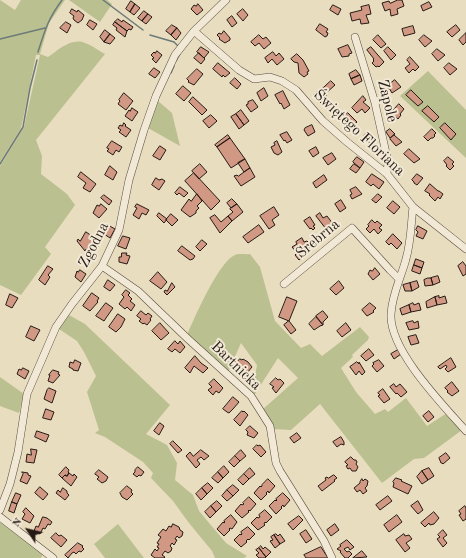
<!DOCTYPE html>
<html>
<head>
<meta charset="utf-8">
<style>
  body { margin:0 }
  #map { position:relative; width:466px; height:558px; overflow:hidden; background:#e9ddbf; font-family:"Old Standard TT",serif }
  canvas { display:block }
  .north { position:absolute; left:8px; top:510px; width:40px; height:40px; -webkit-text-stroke:3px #f1e9d5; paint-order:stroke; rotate:305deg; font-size:11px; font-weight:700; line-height:16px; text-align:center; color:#261a15 }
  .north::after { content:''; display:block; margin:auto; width:14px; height:18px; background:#261a15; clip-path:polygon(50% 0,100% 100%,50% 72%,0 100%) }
</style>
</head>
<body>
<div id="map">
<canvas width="466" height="558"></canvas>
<div class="north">N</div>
</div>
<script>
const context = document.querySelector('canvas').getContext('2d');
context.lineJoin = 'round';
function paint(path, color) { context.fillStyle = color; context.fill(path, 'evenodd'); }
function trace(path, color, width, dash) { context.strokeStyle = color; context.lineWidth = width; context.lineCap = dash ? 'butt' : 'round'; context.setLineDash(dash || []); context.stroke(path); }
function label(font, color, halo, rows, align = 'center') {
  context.font = font + ' "Old Standard TT",serif'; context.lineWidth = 4; context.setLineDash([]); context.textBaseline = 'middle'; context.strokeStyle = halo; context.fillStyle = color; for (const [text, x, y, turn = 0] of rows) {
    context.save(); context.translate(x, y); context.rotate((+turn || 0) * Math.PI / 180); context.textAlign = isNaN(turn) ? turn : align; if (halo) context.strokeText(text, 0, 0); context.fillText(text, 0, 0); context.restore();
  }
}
paint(new Path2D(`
  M 0,0 L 15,10 L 21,0 L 65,0 L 49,23 L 40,54 L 48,57 C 58,50 72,37 85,43 C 92,45 99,51 105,54 L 36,140 L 42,156 L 41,174 L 67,194 L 75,205 L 45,247 L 51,254 L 21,295 L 0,285 L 0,166 L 24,127 L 40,55 L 36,55 L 22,124 L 20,130 L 0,162 Z
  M 69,0 L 107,0 L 112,4 L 100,22 Z
  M 428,71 L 466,110 L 466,158 L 400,96 Z
  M 158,101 L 172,113 L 180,146 L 148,128 Z
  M 250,254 L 260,267 L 275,321 L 301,348 L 310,344 L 322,356 L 360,327 L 369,337 L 368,340 L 352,355 L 353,357 L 341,368 L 356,392 L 375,414 L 385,409 L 388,412 L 406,398 L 427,426 L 447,413 L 462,430 L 424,458 L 414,459 L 382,483 L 320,404 L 291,430 L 273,429 L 262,410 L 298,378 L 278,358 L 253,397 L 252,394 L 257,365 L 241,343 L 228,372 L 187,335 C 194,319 219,261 235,255 C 239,253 246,255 250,254 Z
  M 69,315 L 85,324 L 170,405 L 146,434 L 167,445 L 177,463 L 175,480 L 193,495 L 199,511 L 226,543 L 247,556 L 244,558 L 215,558 L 212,551 L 189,523 L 173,501 L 151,478 L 153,473 L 143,462 L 105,437 L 95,433 L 99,430 L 87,392 L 96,376 L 84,352 L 77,341 L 59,329 Z
  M 0,377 L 24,394 L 19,413 L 0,406 Z
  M 0,522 L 43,554 L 41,558 L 0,558 Z
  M 118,524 L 144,558 L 105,558 L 94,544 Z`), '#bac08f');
trace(new Path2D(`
  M 103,0 L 143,30
  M 150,35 L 174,42 L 178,46
  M 0,39 L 45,28
  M 38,52 C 45,30 48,19 62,0
  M 176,61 L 180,54
  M 171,73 L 174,66
  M 0,164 L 23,127 L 30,88 L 37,60`), '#6c7a79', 1.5);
const building = new Path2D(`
  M 398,0 L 402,0 L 404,6 L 397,9 L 398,14 L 391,16 L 390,9 L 385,11 L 382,3 L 389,1 L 390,3 Z
  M 131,1 L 135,4 L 130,12 L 126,9 Z
  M 429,2 L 432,7 L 423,11 L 421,6 Z
  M 135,4 L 140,8 L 134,15 L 130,12 Z
  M 198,4 L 203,10 L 197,15 L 191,9 L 194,5 L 196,6 Z
  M 333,5 L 341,9 L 338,15 L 330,10 Z
  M 369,5 L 371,14 L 366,15 L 369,23 L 361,24 L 360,19 L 352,21 L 350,13 L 362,10 L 361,7 Z
  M 72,9 L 77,12 L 78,10 L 84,15 L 82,20 L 78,23 L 74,20 L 73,18 L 74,16 L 70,13 Z
  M 243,9 L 248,15 L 243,21 L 237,14 Z
  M 144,11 L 148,14 L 142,21 L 138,18 Z
  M 148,14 L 152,17 L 146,24 L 142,21 Z
  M 232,16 L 237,23 L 232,27 L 227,20 Z
  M 118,19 L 122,22 L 123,20 L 133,27 L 131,30 L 129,29 L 127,31 L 115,22 Z
  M 90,20 L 97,24 L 93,30 L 87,25 Z
  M 66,22 L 71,25 L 67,33 L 60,28 Z
  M 115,22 L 127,31 L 125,37 L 116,30 L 117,28 L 113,25 Z
  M 320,24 L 328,29 L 326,32 L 328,33 L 327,36 L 325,37 L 316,30 Z
  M 172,25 L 177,28 L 171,35 L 166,31 Z
  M 456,25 L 460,30 L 452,37 L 447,32 Z
  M 413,26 L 415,33 L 404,36 L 402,29 Z
  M 177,28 L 181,33 L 176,40 L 171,35 Z
  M 105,30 L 110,34 L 104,42 L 100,37 Z
  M 224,31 L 230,38 L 230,40 L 225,43 L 219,39 L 220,38 L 217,35 L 219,33 L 221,34 Z
  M 466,33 L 466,42 L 463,45 L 459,40 Z
  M 110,34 L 115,38 L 110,44 L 104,42 Z
  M 259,35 L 263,39 L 266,37 L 271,43 L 264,49 L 259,43 L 255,46 L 251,42 Z
  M 378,35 L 386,44 L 381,48 L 373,40 Z
  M 424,35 L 432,41 L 425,47 L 419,40 Z
  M 348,45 L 352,53 L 349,54 L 349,56 L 342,57 L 338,49 Z
  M 201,47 L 209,52 L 204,58 L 197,52 Z
  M 371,47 L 384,62 L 379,67 L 378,66 L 376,67 L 372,63 L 374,61 L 373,60 L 374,59 L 367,50 Z
  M 388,47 L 396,55 L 391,60 L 384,51 Z
  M 437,49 L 445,55 L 438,61 L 432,54 Z
  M 157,51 L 162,55 L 156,63 L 152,59 L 154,58 L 151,55 L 154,52 L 155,53 Z
  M 273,52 L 276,56 L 279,53 L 284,59 L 277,65 L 272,59 L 268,63 L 265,58 Z
  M 199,53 L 205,59 L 201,64 L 194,58 Z
  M 297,54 L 303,60 L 309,71 L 307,72 L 308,74 L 304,77 L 299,73 L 298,63 L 294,62 L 291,59 Z
  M 410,57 L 419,67 L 415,71 L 413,69 L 409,73 L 405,68 L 410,64 L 407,60 Z
  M 218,63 L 230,73 L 225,77 L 223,75 L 222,77 L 213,69 Z
  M 449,63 L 457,69 L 450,75 L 444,68 Z
  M 154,68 L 160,72 L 155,78 L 149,74 Z
  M 197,69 L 203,74 L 194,85 L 188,82 L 189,81 L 187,79 Z
  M 356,70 L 360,75 L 351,79 L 349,74 Z
  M 360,75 L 362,81 L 354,85 L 351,79 Z
  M 235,78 L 241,84 L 237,89 L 230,83 Z
  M 395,80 L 401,87 L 392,93 L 389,88 L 385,93 L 382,90 Z
  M 331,81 L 335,85 L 325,94 L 327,96 L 325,98 L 332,106 L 332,109 L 328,110 L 313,95 L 317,91 L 318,92 Z
  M 183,86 L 191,93 L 184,101 L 176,94 Z
  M 264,88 L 268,96 L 261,101 L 257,93 Z
  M 411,90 L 423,102 L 418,106 L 406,95 Z
  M 283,91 L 290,105 L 284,109 L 281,103 L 280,104 L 275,95 Z
  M 124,93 L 133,101 L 126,110 L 118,104 L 120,101 L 119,100 Z
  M 363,96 L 366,100 L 363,102 L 370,108 L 365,113 L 362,109 L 357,113 L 352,108 Z
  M 193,97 L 207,110 L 202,115 L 189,102 Z
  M 253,100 L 258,107 L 251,112 L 246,105 L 248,104 L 248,102 Z
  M 399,104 L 404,109 L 400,114 L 401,115 L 398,119 L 391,113 Z
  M 428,106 L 439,117 L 434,122 L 422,111 Z
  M 132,108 L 138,112 L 132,121 L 125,116 L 129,110 L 130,111 Z
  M 241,110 L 249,121 L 244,125 L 236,114 Z
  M 348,113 L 357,122 L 350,128 L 345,123 L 348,120 L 346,118 L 343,121 L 341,119 Z
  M 236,114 L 244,125 L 239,129 L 231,117 Z
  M 211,115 L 217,121 L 209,128 L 203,121 Z
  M 124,123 L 126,125 L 125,126 L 131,130 L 126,137 L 119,132 L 121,130 L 118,128 L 120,125 L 122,126 Z
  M 445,123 L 456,134 L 451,140 L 440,128 Z
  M 312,125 L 315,132 L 308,136 L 304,130 L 305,128 Z
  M 390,129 L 395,134 L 390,138 L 386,132 Z
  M 432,129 L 436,133 L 434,135 L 435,136 L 433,138 L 431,138 L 428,141 L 424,137 Z
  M 287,132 L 292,140 L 287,143 L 285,140 L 284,141 L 280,135 Z
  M 367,132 L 374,136 L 370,143 L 365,139 L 366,137 L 364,136 Z
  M 228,135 L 230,138 L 217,147 L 215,145 Z
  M 394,135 L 402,142 L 396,146 L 390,139 Z
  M 230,138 L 245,159 L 231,168 L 217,147 Z
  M 112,141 L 122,147 L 119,152 L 116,150 L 113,155 L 107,151 L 109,149 L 107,148 Z
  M 277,141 L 282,152 L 278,155 L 274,153 L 271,147 L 275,145 L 274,143 Z
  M 160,146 L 166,150 L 160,160 L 153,156 Z
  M 316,147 L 319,153 L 313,157 L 309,151 Z
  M 409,149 L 420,159 L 414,163 L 404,154 Z
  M 332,153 L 336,159 L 328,165 L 323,158 Z
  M 357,157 L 364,162 L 360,168 L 353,162 Z
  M 448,157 L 454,162 L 452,164 L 454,166 L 450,170 L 446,166 L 447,165 L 444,161 Z
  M 245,159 L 250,168 L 244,172 L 238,163 Z
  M 200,164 L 207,172 L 199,179 L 192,171 Z
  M 354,164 L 360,168 L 356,173 L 350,169 Z
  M 110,166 L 117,172 L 113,180 L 105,175 Z
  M 250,168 L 255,177 L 241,186 L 234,176 L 237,175 L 238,176 Z
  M 81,172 L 96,184 L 90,192 L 83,188 L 86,183 L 78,177 Z
  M 194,173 L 220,201 L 211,210 L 185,181 Z
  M 372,174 L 384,182 L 379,189 L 373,184 L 371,186 L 366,182 Z
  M 417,174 L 423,178 L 417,185 L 414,183 L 414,182 L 412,180 Z
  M 324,175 L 327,180 L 316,188 L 313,183 Z
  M 156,178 L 159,180 L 162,179 L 165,181 L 159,190 L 152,185 Z
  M 430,184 L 438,191 L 439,191 L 443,194 L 440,199 L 438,197 L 435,201 L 429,195 L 430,194 L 425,191 Z
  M 180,187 L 188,193 L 184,197 L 179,193 L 177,195 L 175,193 Z
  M 356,187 L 362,194 L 352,199 L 350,195 L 352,194 L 350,190 Z
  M 197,194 L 202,201 L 197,206 L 199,208 L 196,211 L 196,213 L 190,217 L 181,210 L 189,199 L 191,201 Z
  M 378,194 L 382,197 L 376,203 L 372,200 Z
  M 104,195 L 112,201 L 109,205 L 101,198 Z
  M 232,199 L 237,204 L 231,208 L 227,203 Z
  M 341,200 L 346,208 L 340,212 L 335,204 Z
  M 393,201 L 400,207 L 394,214 L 387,208 Z
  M 101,204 L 107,209 L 99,218 L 93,213 L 97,205 L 99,206 Z
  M 137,204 L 149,210 L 146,215 L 142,213 L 139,219 L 133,215 L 137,208 L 135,207 Z
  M 237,204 L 243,212 L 232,221 L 228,216 L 233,212 L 230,209 Z
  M 274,207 L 279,215 L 272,220 L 275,225 L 269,229 L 260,216 Z
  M 159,213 L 167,219 L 164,223 L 157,216 Z
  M 320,213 L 323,218 L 327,216 L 333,224 L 326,229 L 316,216 Z
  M 171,214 L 178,220 L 172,226 L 166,220 Z
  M 215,215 L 221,222 L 228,216 L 232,221 L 220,233 L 210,218 Z
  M 310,217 L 315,225 L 313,226 L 315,228 L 313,230 L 311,228 L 310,229 L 304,221 Z
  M 372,220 L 375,223 L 377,221 L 382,225 L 379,228 L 382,230 L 378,234 L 374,229 L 370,233 L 366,229 L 369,226 L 368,225 Z
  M 108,225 L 115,229 L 110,238 L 104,234 Z
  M 259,225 L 264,232 L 248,243 L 243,237 Z
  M 418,226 L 427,231 L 423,239 L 416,236 L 418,232 L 416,230 Z
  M 86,232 L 98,240 L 96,244 L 98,246 L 94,252 L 92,250 L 90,252 L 86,249 L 85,251 L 77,241 L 78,239 L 80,241 Z
  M 393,234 L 402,243 L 397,249 L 391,243 L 389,245 L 386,242 Z
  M 123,236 L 130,238 L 126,249 L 118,246 Z
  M 302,238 L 304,242 L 307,241 L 309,243 L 308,246 L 311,250 L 299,260 L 295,255 L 297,253 L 292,247 L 297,244 L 296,242 Z
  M 202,240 L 207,244 L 200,251 L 196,247 Z
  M 182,246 L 195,256 L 193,259 L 190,260 L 178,251 Z
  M 122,253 L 127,253 L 126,255 L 130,256 L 127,264 L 119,262 L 119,257 L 121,257 Z
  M 416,259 L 424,262 L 422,268 L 414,265 Z
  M 463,262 L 466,266 L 466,274 L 463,276 L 458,266 Z
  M 414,265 L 422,268 L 420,274 L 412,271 Z
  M 48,266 L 53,269 L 48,275 L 50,277 L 45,285 L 39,280 Z
  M 375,268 L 380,274 L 373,280 L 368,274 L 370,270 L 372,271 Z
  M 80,270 L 86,274 L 81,282 L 75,277 L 77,271 L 78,272 Z
  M 158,272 L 167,282 L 161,289 L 150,281 Z
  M 438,276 L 440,282 L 433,285 L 431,278 Z
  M 428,278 L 431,278 L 433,285 L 425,286 L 424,280 Z
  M 108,280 L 115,285 L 110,291 L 104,287 Z
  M 339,281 L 344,288 L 336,295 L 330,289 Z
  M 417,281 L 419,287 L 412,291 L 410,283 Z
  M 172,283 L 175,287 L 167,295 L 164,292 L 165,290 L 167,291 Z
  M 410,283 L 412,291 L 405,291 L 403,285 Z
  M 126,290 L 130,293 L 128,295 L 132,299 L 130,301 L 135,305 L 131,311 L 127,307 L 125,309 L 119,304 L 124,297 L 122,295 Z
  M 92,293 L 99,298 L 97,301 L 98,302 L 90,311 L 83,306 Z
  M 10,294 L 18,298 L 12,308 L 6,305 Z
  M 439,296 L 439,298 L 445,296 L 447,303 L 437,305 L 435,297 Z
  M 287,297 L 297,301 L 289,321 L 279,317 Z
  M 435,297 L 437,305 L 427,308 L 426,302 Z
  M 106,303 L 113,308 L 106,318 L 104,321 L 96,316 Z
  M 370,303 L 376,308 L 373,311 L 374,312 L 367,316 L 362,310 Z
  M 413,303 L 414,305 L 419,303 L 421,310 L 411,312 L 409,305 Z
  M 409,305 L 411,312 L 402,315 L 400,309 Z
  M 141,311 L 146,315 L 148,313 L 152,316 L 150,319 L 151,320 L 147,325 L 144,323 L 143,324 L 139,321 L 141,319 L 137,316 Z
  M 323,311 L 328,317 L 323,322 L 323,325 L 316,316 Z
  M 118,314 L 125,319 L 121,327 L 116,332 L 109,327 Z
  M 316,317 L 323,325 L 320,326 L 314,330 L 309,324 Z
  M 289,321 L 296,330 L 291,334 L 284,325 Z
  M 413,321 L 414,323 L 418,321 L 419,328 L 409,330 L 406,323 Z
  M 160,323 L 169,333 L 161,340 L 152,331 Z
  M 346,323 L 351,330 L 342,337 L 337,331 Z
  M 31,326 L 40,330 L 34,341 L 26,337 Z
  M 416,335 L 419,343 L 411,345 L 408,337 Z
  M 175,341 L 178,344 L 180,341 L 185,347 L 180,353 L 175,349 L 172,352 L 168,349 Z
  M 369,349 L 374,355 L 366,361 L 361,356 Z
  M 398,350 L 401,354 L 394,359 L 391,354 Z
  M 195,356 L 201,363 L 208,368 L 203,373 L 194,366 L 190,373 L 185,368 Z
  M 451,358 L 456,367 L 448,372 L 445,369 L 447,367 L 446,365 L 440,369 L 438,367 Z
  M 240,359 L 242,360 L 243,359 L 248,362 L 252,367 L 247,373 L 241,369 L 242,368 L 240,367 L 236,372 L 232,368 Z
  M 75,360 L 81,363 L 78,371 L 73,370 L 73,369 L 69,367 L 70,362 L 73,363 Z
  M 379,360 L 384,366 L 377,372 L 372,366 L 374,364 L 373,363 Z
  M 357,362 L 359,364 L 359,362 L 365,372 L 362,375 L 359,371 L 356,375 L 350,367 Z
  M 23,368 L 29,371 L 25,379 L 17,374 L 19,369 L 21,370 Z
  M 53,370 L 59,372 L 58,374 L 60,375 L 53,383 L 48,381 L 50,375 L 49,375 Z
  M 276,378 L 278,380 L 280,379 L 284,383 L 276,393 L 272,388 L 274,387 L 270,384 Z
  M 214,379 L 223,388 L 219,393 L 216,391 L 213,395 L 208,390 L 212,387 L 209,384 Z
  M 452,382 L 459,391 L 452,396 L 447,392 L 448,391 L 445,388 Z
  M 394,384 L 396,387 L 400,384 L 407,392 L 401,397 L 397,393 L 396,394 L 390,387 Z
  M 49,388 L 56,391 L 52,403 L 44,399 L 47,390 Z
  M 383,389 L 390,399 L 384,403 L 378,396 L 380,395 L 378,393 Z
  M 233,397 L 239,402 L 233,409 L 229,413 L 227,412 L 223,409 Z
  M 46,409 L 54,412 L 51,420 L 43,418 Z
  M 242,411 L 243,412 L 244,411 L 248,415 L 240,426 L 234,420 Z
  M 429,411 L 434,417 L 428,422 L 423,416 Z
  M 160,423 L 164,426 L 159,435 L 154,431 Z
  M 250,426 L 258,433 L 254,438 L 247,435 L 248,432 L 246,430 Z
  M 37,431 L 49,435 L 46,442 L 35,437 Z
  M 297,433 L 301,438 L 294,443 L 290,438 Z
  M 341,437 L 344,442 L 344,445 L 341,444 L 337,447 L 333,442 Z
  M 173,441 L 182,450 L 178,453 L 170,444 Z
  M 257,445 L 258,446 L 260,445 L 266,452 L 261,457 L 253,449 Z
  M 31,449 L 37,450 L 34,463 L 26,462 L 27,454 L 31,455 Z
  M 201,450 L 209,456 L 204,460 L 201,457 L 197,460 L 200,464 L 196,468 L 186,456 L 190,452 L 193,456 Z
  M 241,450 L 246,456 L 240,461 L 235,456 Z
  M 446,453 L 450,458 L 443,464 L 442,463 L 441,463 L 439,458 Z
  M 235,456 L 240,461 L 234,467 L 229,462 Z
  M 351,457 L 354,460 L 356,460 L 357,462 L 356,464 L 358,467 L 356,471 L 352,471 L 350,468 L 348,469 L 346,466 L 348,465 L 345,462 Z
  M 224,466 L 229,472 L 223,478 L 218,472 Z
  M 66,467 L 69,470 L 68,472 L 69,473 L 67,476 L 65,475 L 62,478 L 59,475 Z
  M 138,467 L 144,472 L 141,476 L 139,475 L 137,477 L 133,474 L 135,472 L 135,470 Z
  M 250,468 L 255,474 L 249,479 L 244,474 Z
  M 429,468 L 434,476 L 428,480 L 422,471 Z
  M 99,470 L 108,477 L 106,481 L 102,483 L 97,479 L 99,477 L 95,474 Z
  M 422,471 L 428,480 L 422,484 L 417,477 Z
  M 22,472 L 28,473 L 28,475 L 31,476 L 27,484 L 20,481 L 23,474 Z
  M 218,472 L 223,478 L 218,483 L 212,478 Z
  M 69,473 L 73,476 L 74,474 L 77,477 L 71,486 L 62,478 L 65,475 L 67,476 Z
  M 244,474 L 249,479 L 243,485 L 238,480 Z
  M 334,475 L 337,478 L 334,480 L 335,481 L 322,491 L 318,486 L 326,480 L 325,478 L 327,477 L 328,478 Z
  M 396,478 L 402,480 L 401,481 L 412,486 L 408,494 L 393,487 L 394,483 L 393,482 Z
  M 268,479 L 275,486 L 269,493 L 268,491 L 266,493 L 267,494 L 261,500 L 254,493 L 260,486 L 261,487 L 262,486 L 262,485 Z
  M 362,479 L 363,481 L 365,479 L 368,481 L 367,486 L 365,488 L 367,491 L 363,494 L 360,490 L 357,492 L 354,488 L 360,483 L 360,482 Z
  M 208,483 L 213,488 L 207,494 L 202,488 Z
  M 233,485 L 239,490 L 233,496 L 227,490 Z
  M 127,486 L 132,490 L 131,492 L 133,494 L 127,500 L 122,497 L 120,493 Z
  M 40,487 L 48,494 L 43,500 L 35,493 Z
  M 63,488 L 67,491 L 67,493 L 69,495 L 65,500 L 56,493 L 58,490 L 60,492 Z
  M 202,488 L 207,494 L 201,500 L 196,494 Z
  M 227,490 L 233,496 L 227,501 L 222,496 Z
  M 16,493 L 21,495 L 17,504 L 12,502 Z
  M 283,493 L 290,500 L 284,507 L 283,505 L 281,507 L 282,508 L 276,514 L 269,506 L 275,500 L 276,501 L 277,500 L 276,499 Z
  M 388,496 L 392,501 L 380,510 L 376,505 Z
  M 249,497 L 256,504 L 250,511 L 249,510 L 248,511 L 249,512 L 242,518 L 235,511 L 241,504 L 242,505 L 244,504 L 243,503 Z
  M 217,501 L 222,506 L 216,512 L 211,506 Z
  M 418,501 L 423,510 L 418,514 L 411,506 Z
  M 12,502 L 17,504 L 14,513 L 9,511 Z
  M 211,506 L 216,512 L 210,518 L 205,512 Z
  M 465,506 L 466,508 L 466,519 L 463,521 L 459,515 L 461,514 L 459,511 Z
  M 26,508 L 34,516 L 30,523 L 22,519 L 25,514 L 23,512 Z
  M 265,510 L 272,517 L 266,523 L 265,522 L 264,524 L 265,525 L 258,530 L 251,523 L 257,517 L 258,518 L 260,517 L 259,515 Z
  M 434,512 L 439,518 L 434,524 L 430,525 L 429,523 L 425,527 L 421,523 Z
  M 231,515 L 237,522 L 232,529 L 230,528 L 229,529 L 230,530 L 224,536 L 217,529 L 223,522 L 224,523 L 225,522 L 224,521 Z
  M 397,515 L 402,522 L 389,532 L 384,525 Z
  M 299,516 L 303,520 L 293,530 L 288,524 Z
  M 43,517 L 47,518 L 52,522 L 50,525 L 48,524 L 45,529 L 43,528 L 40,534 L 34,531 L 36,526 L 38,527 Z
  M 173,524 L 179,527 L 180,530 L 183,532 L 182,536 L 179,538 L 177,536 L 175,539 L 177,540 L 174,545 L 172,543 L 170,546 L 172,548 L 171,551 L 168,553 L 165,551 L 162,555 L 165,557 L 164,558 L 155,558 L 151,555 L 155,549 L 157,551 L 159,548 L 157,547 L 159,544 L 157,543 L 161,537 L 158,535 L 163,529 L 166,531 L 169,526 L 171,527 Z
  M 335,524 L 339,530 L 331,536 L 327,530 Z
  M 248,527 L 255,534 L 249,540 L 248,539 L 246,541 L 247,542 L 241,547 L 234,540 L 240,534 L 241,535 L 242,534 L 241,532 Z
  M 306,530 L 312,539 L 306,543 L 300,534 Z
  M 443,530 L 447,535 L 443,538 L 447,543 L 443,547 L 437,539 L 440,537 L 438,535 Z
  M 56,533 L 59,536 L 61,535 L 67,540 L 61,547 L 51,538 Z
  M 276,534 L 278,536 L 280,534 L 285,541 L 280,544 L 274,535 Z
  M 404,534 L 405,536 L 409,535 L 412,539 L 406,543 L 410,548 L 405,552 L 396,540 Z
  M 274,535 L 280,544 L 275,548 L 270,541 L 273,540 L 271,537 Z
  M 347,540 L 354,547 L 350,550 L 348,547 L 344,549 L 347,552 L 349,551 L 352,554 L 348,558 L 345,558 L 340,552 L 341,551 L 337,549 L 341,546 L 340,545 Z
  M 78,543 L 83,546 L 82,547 L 84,549 L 81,552 L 79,551 L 76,554 L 74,552 L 72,553 L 68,558 L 65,555 Z
  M 261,546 L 263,549 L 265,547 L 271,552 L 266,557 L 259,548 Z
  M 321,547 L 328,558 L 306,558 L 304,555 Z
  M 259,548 L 266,557 L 265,558 L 259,558 L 256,555 L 259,553 L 256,550 Z
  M 362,551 L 367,557 L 353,558 Z`);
paint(building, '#d19884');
trace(building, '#261a15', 1);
const minor = new Path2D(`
  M 194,31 L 239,70 L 254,79 L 270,77 L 282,81 L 296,90 L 323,121 L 347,142 L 387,174 L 413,207 C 411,224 411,242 406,259 C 401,278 392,294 391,314 C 389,350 443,405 466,431
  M 355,37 L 375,103 L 388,162 L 387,174
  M 413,207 L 466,249
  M 102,266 L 138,291 L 188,339 L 251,396 L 270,426 L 276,463 L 280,471 L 324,541 L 332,558
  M 284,284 L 352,228 L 390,270 L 399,279
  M 0,510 L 10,484 L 18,452 L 27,394 L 56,327 L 72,304 L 102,266 L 119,230 L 129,180 L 144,130 L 156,96 L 175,55 L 194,31 L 226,0
  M 0,517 L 53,558`);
trace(minor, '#574b40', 8);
trace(minor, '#f1e9d5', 7);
label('15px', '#261a15', '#f1e9d5', [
  ["Zapole",387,101,76],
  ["Świętego Floriana",359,133,43],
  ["Srebrna",318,239,-40],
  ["Zgodna",94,245,-63],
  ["Bartnicka",236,366,44]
]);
</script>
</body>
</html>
